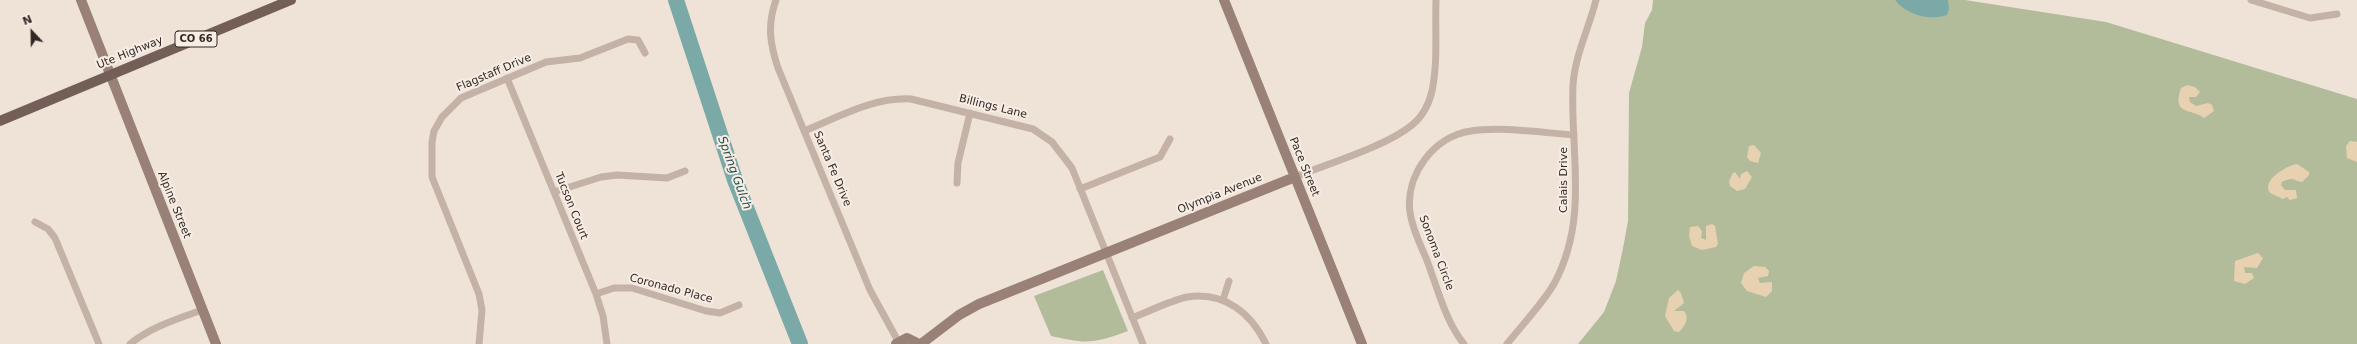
<!DOCTYPE html>
<html>
<head>
<meta charset="utf-8">
<style>
  body { margin:0 }
  #map { position:relative; width:2357px; height:344px; overflow:hidden; background:#efe3d8; font-family:"DejaVu Sans",sans-serif }
  canvas { display:block }
  .north { position:absolute; left:12px; top:12px; width:40px; height:40px; -webkit-text-stroke:3px #f7ede4; paint-order:stroke; rotate:338deg; font-size:11px; font-weight:700; line-height:16px; text-align:center; color:#322926 }
  .north::after { content:''; display:block; margin:auto; width:14px; height:18px; background:#322926; clip-path:polygon(50% 0,100% 100%,50% 72%,0 100%) }
</style>
</head>
<body>
<div id="map">
<canvas width="2357" height="344"></canvas>
<div class="north">N</div>
</div>
<script>
const context = document.querySelector('canvas').getContext('2d');
context.lineJoin = 'round';
function paint(path, color) { context.fillStyle = color; context.fill(path, 'evenodd'); }
function trace(path, color, width, dash) { context.strokeStyle = color; context.lineWidth = width; context.lineCap = dash ? 'butt' : 'round'; context.setLineDash(dash || []); context.stroke(path); }
function label(font, color, halo, rows, align = 'center') {
  context.font = font + ' "DejaVu Sans",sans-serif'; context.lineWidth = 4; context.setLineDash([]); context.textBaseline = 'middle'; context.strokeStyle = halo; context.fillStyle = color; for (const [text, x, y, turn = 0] of rows) {
    context.save(); context.translate(x, y); context.rotate((+turn || 0) * Math.PI / 180); context.textAlign = isNaN(turn) ? turn : align; if (halo) context.strokeText(text, 0, 0); context.fillText(text, 0, 0); context.restore();
  }
}
paint(new Path2D(`
  M 1653,0 L 1965,0 L 2106,22 L 2357,99 L 2357,344 L 1578,344 L 1604,312 L 1616,281 L 1623,248 L 1628,221 L 1629,93 L 1642,47 L 1645,23 L 1652,10 Z
  M 1103,270 L 1128,331 C 1093,344 1087,344 1051,336 L 1034,296 Z`), '#b3bc9a');
paint(new Path2D(`
  M 2187,85 L 2195,87 L 2200,92 L 2196,97 L 2189,97 L 2190,102 L 2196,106 L 2208,103 L 2212,105 L 2214,111 L 2204,118 C 2192,108 2171,116 2181,88 Z
  M 2350,141 L 2357,142 L 2357,162 L 2347,158 L 2346,146 Z
  M 1754,145 L 1761,153 L 1758,163 L 1750,161 L 1747,157 L 1749,146 Z
  M 2297,164 L 2309,172 L 2309,175 L 2302,182 C 2293,181 2294,176 2282,182 L 2281,185 L 2285,190 L 2296,190 L 2297,198 L 2290,200 L 2287,197 L 2283,199 L 2270,193 C 2261,180 2286,166 2297,164 Z
  M 1747,171 L 1752,177 L 1745,189 L 1737,191 L 1730,186 L 1729,181 L 1733,173 L 1735,172 L 1740,179 L 1741,174 Z
  M 1712,224 L 1715,226 L 1718,244 L 1716,247 L 1702,250 L 1692,246 L 1689,236 L 1690,227 L 1698,226 L 1702,231 L 1701,238 L 1706,240 L 1706,226 Z
  M 2258,253 L 2263,258 L 2257,268 L 2244,267 L 2245,273 L 2252,273 L 2254,278 L 2245,284 L 2234,281 L 2235,261 Z
  M 1754,266 L 1765,267 L 1769,271 L 1768,276 L 1758,278 L 1760,283 L 1772,282 L 1772,291 L 1766,297 L 1747,291 L 1741,283 L 1744,273 Z
  M 1678,290 L 1681,293 L 1684,303 L 1674,311 L 1684,311 C 1690,318 1685,326 1679,332 L 1674,331 L 1665,316 L 1669,298 Z`), '#e8d1b1');
paint(new Path2D(`
  M 1895,0 L 1948,0 L 1949,9 L 1947,15 C 1929,21 1907,15 1895,0 Z`), '#7aa9a8');
trace(new Path2D(`
  M 676,0 L 735,180 L 800,344`), '#7aa9a8', 16);
trace(new Path2D(`
  M 776,0 C 767,25 770,44 778,68 L 870,290 L 898,341
  M 2251,0 L 2310,18 L 2337,14
  M 507,78 L 596,294 L 603,316 L 607,344
  M 804,131 C 839,117 873,97 911,99 L 1033,129 L 1052,142 L 1072,168 L 1143,344
  M 1295,177 C 1327,164 1387,146 1412,125 C 1422,117 1429,104 1432,91 C 1438,63 1435,30 1436,0
  M 957,183 L 958,163 L 970,113
  M 1080,189 L 1160,157 L 1170,139
  M 554,192 L 601,177 L 617,175 L 667,178 L 685,171
  M 35,222 L 48,229 L 55,238 L 99,344
  M 596,294 L 614,288 L 632,288 L 706,311 L 720,313 L 739,305
  M 1223,300 L 1229,281
  M 1132,318 C 1150,311 1169,301 1187,297 C 1224,291 1251,313 1266,344
  M 130,344 C 151,327 177,319 202,310
  M 479,344 L 482,310 L 479,294 L 432,177 L 432,142 L 434,131 L 442,117 L 461,98 L 546,62 L 580,58 L 628,39 L 638,40 L 645,53
  M 1464,344 C 1445,321 1437,286 1426,258 C 1420,244 1412,228 1410,212 C 1405,175 1434,136 1471,131 C 1499,126 1545,133 1574,135
  M 1507,344 C 1521,326 1545,301 1555,282 C 1589,217 1570,153 1573,85 C 1575,55 1589,28 1596,0`), '#c5b2a6', 7);
trace(new Path2D(`
  M 81,0 L 216,344
  M 1224,0 L 1362,344
  M 896,344 L 907,338 L 919,344
  M 921,344 L 959,315 L 979,304 L 1295,177`), '#998177', 10);
trace(new Path2D(`
  M 0,121 L 291,0`), '#735f58', 10);
for (const [x, y, w] of [
  [196,39,42]
]) { const box = new Path2D(); box.roundRect(x - w / 2, y - 8, w, 16, 3); context.fillStyle = '#f7ede4'; context.fill(box); trace(box, '#322926', 1); }
label('bold 10px', '#322926', null, [
  ["CO 66",196,39]
]);
label('11px', '#322926', '#f7ede4', [
  ["Ute Highway",130,53,-22],
  ["Flagstaff Drive",494,73,-23],
  ["Billings Lane",993,107,14],
  ["Pace Street",1304,167,68],
  ["Santa Fe Drive",832,169,67],
  ["Calais Drive",1564,180,-90],
  ["Olympia Avenue",1220,194,-22],
  ["Alpine Street",174,205,68],
  ["Tucson Court",571,206,68],
  ["Sonoma Circle",1436,253,69],
  ["Coronado Place",671,289,15]
]);
label('italic 12px', '#1f504f', '#f7ede4', [
  ["Spring Gulch",734,173,70]
]);
</script>
</body>
</html>
